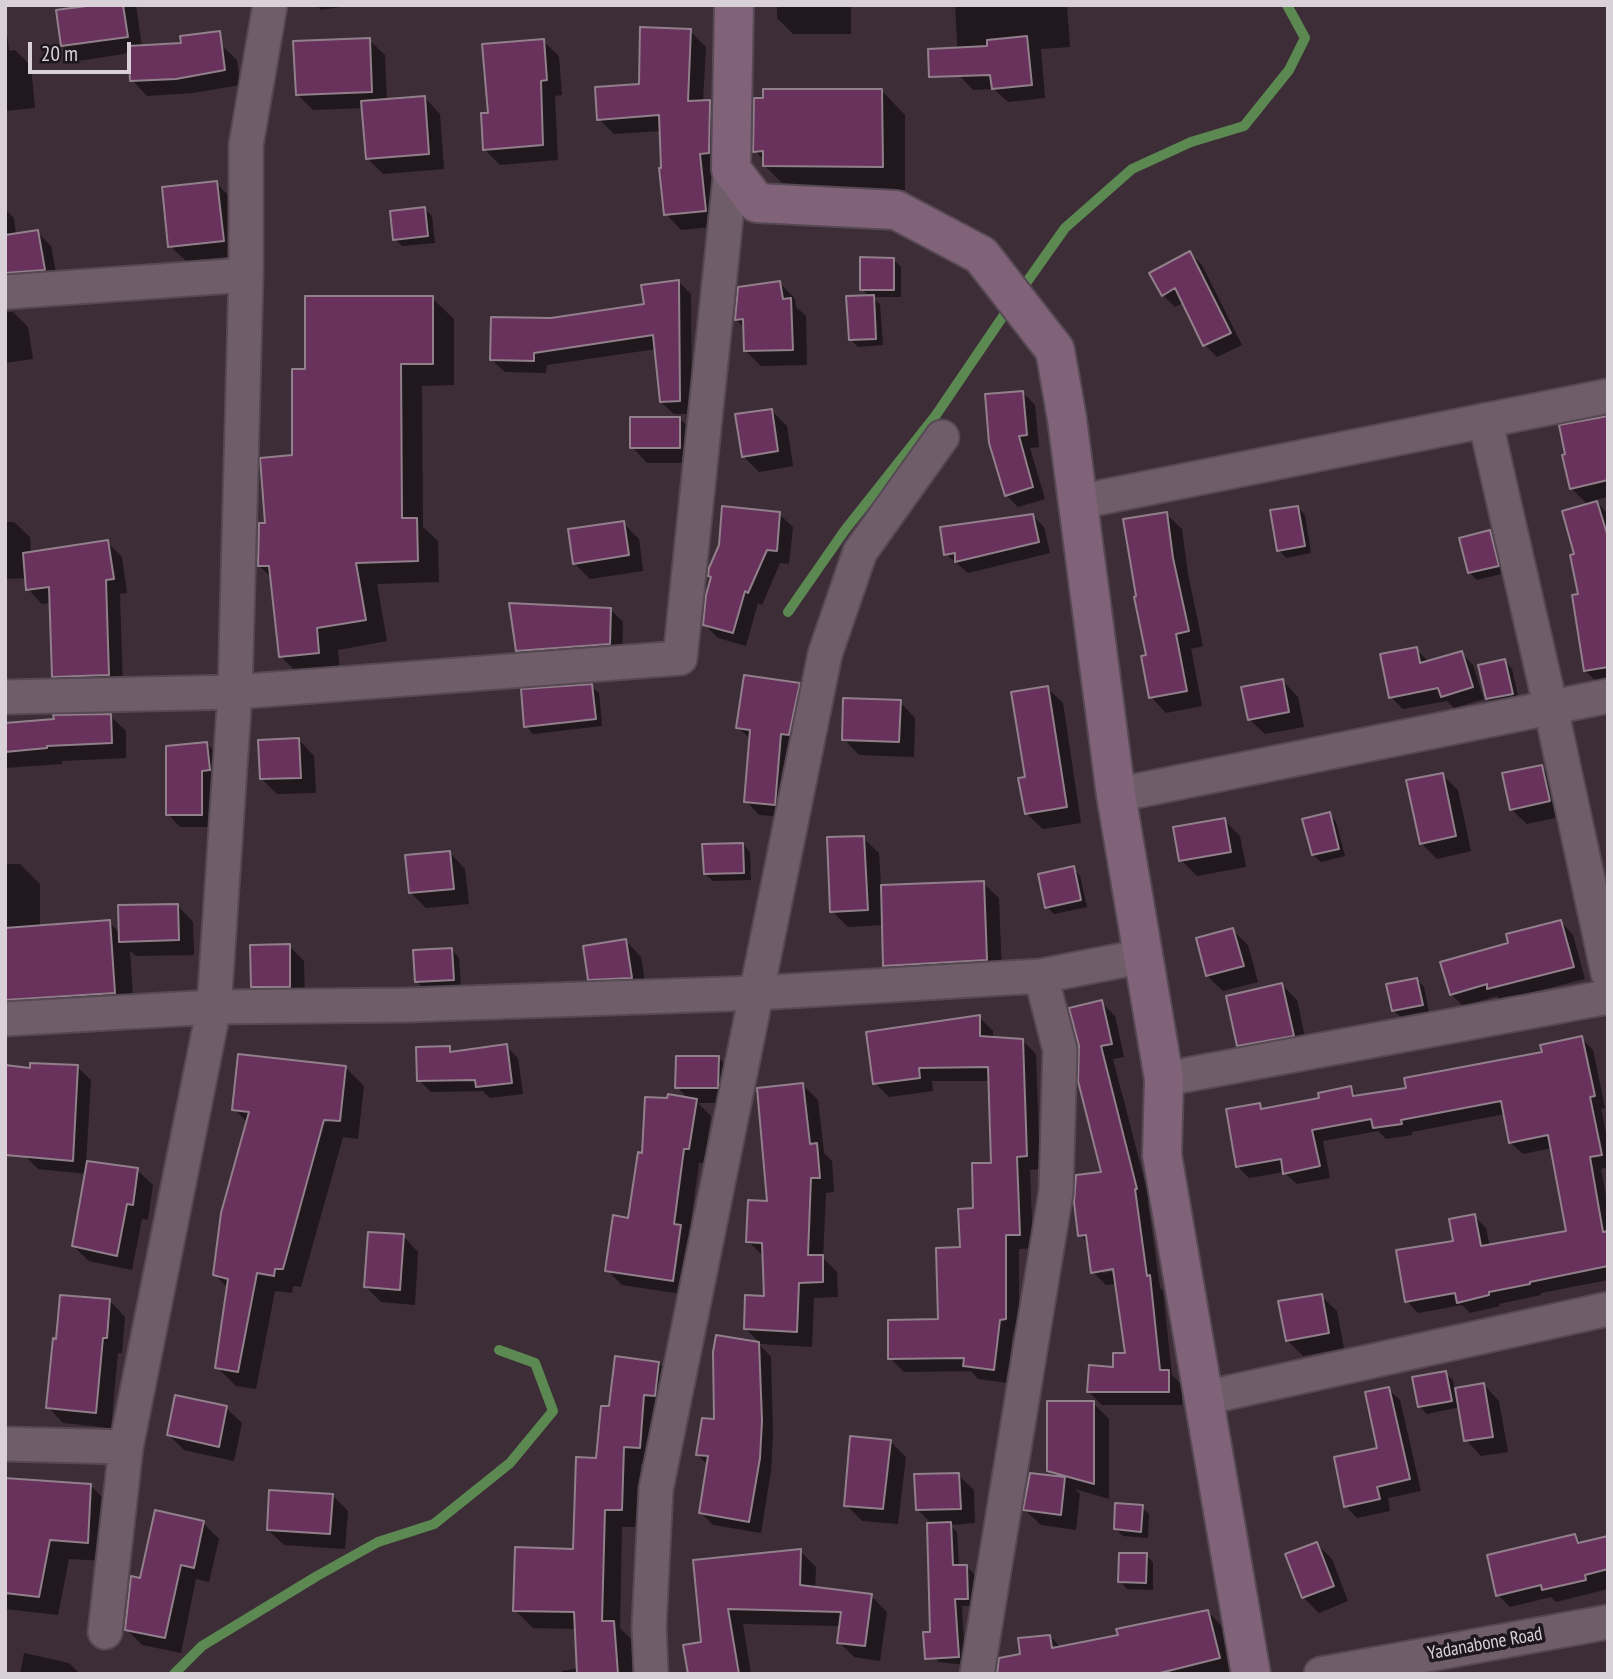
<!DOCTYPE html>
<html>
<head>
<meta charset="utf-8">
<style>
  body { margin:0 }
  #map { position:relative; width:1613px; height:1679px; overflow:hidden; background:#3c2d37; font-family:"PT Sans Narrow",sans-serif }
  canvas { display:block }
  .frame { position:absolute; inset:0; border:7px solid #dad0d7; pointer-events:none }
  .scale { position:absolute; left:28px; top:42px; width:103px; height:32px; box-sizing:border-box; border:4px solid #dad0d7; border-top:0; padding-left:9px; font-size:21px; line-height:24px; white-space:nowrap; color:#dad0d7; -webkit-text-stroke:5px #1e171c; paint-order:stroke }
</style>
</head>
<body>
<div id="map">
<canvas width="1613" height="1679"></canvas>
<div class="frame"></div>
<div class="scale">20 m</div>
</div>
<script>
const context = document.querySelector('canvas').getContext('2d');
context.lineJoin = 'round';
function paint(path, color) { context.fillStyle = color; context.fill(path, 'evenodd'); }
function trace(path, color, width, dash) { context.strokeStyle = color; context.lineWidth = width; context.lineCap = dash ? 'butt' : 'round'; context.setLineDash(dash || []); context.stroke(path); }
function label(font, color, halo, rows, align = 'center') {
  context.font = font + ' "PT Sans Narrow",sans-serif'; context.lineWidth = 7; context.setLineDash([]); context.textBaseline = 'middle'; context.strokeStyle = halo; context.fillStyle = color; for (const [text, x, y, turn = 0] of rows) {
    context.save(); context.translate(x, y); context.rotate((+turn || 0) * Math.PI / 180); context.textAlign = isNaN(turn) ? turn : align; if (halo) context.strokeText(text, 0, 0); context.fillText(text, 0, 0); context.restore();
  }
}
paint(new Path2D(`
  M 94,5 L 136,5 L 142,47 L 221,45 L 237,60 L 240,85 L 193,93 L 147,96 L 132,80 L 130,53 L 78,61 L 63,45 Z
  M 317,5 L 352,5 L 321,10 Z
  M 777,5 L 851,5 L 851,34 L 793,34 L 777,18 Z
  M 955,5 L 1067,5 L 1070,47 L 1041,49 L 1045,98 L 1008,102 L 994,89 L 973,90 L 959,75 Z
  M 5,17 L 9,51 L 15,50 L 31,66 L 35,108 L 5,111 Z
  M 690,31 L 706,47 L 703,102 L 710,102 L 725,117 L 721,226 L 681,230 L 666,214 L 661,131 L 614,134 L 599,119 L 640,86 Z
  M 369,40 L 385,55 L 387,101 L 425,98 L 440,114 L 444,169 L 383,174 L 367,158 L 364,108 L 313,110 L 297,94 Z
  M 543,41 L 559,56 L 562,95 L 555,96 L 558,160 L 500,165 L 484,149 L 490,115 Z
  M 882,91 L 905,115 L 905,190 L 788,189 L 765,166 L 765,161 L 755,151 Z
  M 216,183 L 232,199 L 238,256 L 186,261 L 170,246 Z
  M 424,208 L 432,216 L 435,243 L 402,246 L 395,239 Z
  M 5,209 L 14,218 L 16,235 L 37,232 L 51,246 L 58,284 L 5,294 Z
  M 1190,253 L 1202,265 L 1242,345 L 1217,357 L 1205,345 L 1184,302 L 1175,307 L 1163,295 Z
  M 893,259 L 901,267 L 901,297 L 872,297 L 880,304 L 883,345 L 858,347 L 850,339 L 870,297 L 862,289 Z
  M 679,282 L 691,294 L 692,414 L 674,414 L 661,402 L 656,349 L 547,365 L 546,373 L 505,372 L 492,360 L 551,320 L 646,306 Z
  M 780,283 L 795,299 L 796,307 L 806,316 L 807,365 L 761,366 L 746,351 L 745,328 L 736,320 Z
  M 432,298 L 454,319 L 454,385 L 422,386 L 423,527 L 438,541 L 439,582 L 377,584 L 387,641 L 338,650 L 340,674 L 303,678 L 281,657 L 272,578 L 259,566 L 267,525 L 294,457 L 307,370 Z
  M 5,312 L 13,312 L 28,327 L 33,359 L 5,363 Z
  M 1022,392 L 1035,405 L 1039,447 L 1030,448 L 1045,499 L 1018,507 L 1006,495 Z
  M 772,411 L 787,426 L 793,466 L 759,472 L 743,456 Z
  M 1608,417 L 1608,497 L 1595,500 L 1608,514 L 1608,679 L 1596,681 L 1585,671 L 1576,555 L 1588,505 L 1572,489 L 1564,456 Z
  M 679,418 L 695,434 L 695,463 L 647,463 L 632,447 Z
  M 1297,507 L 1305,515 L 1311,553 L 1286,558 L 1279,550 Z
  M 779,514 L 793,527 L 789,564 L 780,563 L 762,605 L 758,603 L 746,646 L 718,638 L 705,625 Z
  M 1166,514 L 1182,529 L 1188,574 L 1203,646 L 1191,649 L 1202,706 L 1166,713 L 1151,697 L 1148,657 Z
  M 1033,516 L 1044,527 L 1050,553 L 968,573 L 946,554 Z
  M 5,522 L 14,522 L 30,537 L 31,554 L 107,542 L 122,557 L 127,593 L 120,594 L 123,689 L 68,690 L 54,676 L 51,603 L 42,604 L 28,589 L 27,578 L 5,579 Z
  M 623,523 L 639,539 L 643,571 L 590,579 L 574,563 Z
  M 1490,532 L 1497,540 L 1505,573 L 1477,580 L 1469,572 Z
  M 610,609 L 623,622 L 622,657 L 531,664 L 518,650 Z
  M 1416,649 L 1429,662 L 1461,653 L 1473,665 L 1484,699 L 1454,708 L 1447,701 L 1403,709 L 1391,697 Z
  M 1505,661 L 1512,669 L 1519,701 L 1495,706 L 1487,699 Z
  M 1283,681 L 1298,697 L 1304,727 L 1265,734 L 1249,719 Z
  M 799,685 L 812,698 L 787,817 L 759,815 L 746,801 L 751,740 L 738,727 Z
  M 591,686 L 599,693 L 602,726 L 533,734 L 526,726 Z
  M 1047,688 L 1063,703 L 1081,823 L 1043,829 L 1027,814 L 1027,778 Z
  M 900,702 L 915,718 L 914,757 L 859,755 L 844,739 Z
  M 110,716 L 126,731 L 126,758 L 62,761 L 62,764 L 5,768 L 5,724 Z
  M 299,740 L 314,756 L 316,793 L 277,794 L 262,779 Z
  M 207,744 L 219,756 L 214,827 L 180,827 L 168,814 Z
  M 1541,767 L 1557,782 L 1564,816 L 1527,824 L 1511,809 Z
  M 1442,775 L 1458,790 L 1471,851 L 1437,859 L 1421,843 Z
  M 1329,814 L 1336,822 L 1345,856 L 1321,862 L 1313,855 Z
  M 1224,820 L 1240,836 L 1246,867 L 1197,876 L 1181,860 Z
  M 863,838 L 879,853 L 881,887 L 983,883 L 999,898 L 1002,975 L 900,981 L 884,965 L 883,925 L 848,927 L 832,911 Z
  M 743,844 L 750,852 L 751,880 L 713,881 L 705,874 Z
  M 450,853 L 465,869 L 469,904 L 426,908 L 410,892 Z
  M 5,864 L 20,864 L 40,884 L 40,927 L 109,922 L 120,933 L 178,906 L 193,922 L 194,955 L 136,956 L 130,951 L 134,1013 L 5,1012 Z
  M 1073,868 L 1080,876 L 1087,907 L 1054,914 L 1047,907 Z
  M 1561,922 L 1573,935 L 1585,979 L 1501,1000 L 1497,996 L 1463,1006 L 1451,994 L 1510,944 Z
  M 1232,930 L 1248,945 L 1258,982 L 1223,991 L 1207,976 Z
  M 626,941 L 641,957 L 647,993 L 605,994 L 590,979 Z
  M 289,946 L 304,961 L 305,1002 L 268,1002 L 253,987 Z
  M 452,950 L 459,958 L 461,987 L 424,989 L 416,981 Z
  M 1417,980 L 1424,987 L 1429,1012 L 1401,1017 L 1393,1010 Z
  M 1281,984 L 1297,1000 L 1308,1051 L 1255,1061 L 1239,1045 Z
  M 1101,1002 L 1115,1016 L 1124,1057 L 1113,1059 L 1150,1202 L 1148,1202 L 1160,1288 L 1163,1291 L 1172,1375 L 1182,1385 L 1182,1405 L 1102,1405 L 1089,1392 L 1115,1369 L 1127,1354 L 1117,1284 L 1106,1285 L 1093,1272 L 1089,1243 L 1080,1235 L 1103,1173 L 1080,1080 ZM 1121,1266 L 1122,1270 L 1102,1273 L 1102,1269 Z
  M 979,1017 L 993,1031 L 993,1039 L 1022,1040 L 1036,1054 L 1040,1169 L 1030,1170 L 1033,1248 L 1019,1249 L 1019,1333 L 1013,1333 L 1007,1383 L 978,1379 L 971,1371 L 904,1372 L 890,1358 L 940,1321 L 962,1249 L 993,1164 L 990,1081 L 932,1081 L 933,1091 L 889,1097 L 875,1083 Z
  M 1581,1038 L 1593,1050 L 1605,1108 L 1601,1109 L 1608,1142 L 1608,1167 L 1601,1169 L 1608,1207 L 1608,1280 L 1541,1293 L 1541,1295 L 1499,1304 L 1500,1306 L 1470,1313 L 1462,1305 L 1418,1313 L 1407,1301 L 1474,1216 L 1486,1228 L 1490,1247 L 1568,1233 L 1552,1148 L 1523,1154 L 1511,1143 L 1505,1114 L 1412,1132 L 1412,1135 L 1386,1139 L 1378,1131 L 1323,1141 L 1330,1178 L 1297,1184 L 1284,1172 L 1249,1178 L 1237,1166 L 1260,1105 L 1265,1110 L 1321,1100 L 1350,1088 L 1359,1097 L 1408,1089 L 1544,1053 Z
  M 506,1046 L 518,1058 L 523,1094 L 490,1098 L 483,1091 L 431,1092 L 419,1080 L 449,1048 L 454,1053 Z
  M 719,1058 L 734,1074 L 732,1103 L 698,1103 L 711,1116 L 704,1163 L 699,1163 L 689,1236 L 695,1242 L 688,1295 L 622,1285 L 607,1270 L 630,1220 L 644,1155 L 669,1100 L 690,1100 L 677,1087 Z
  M 77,1067 L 91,1080 L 86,1163 L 137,1170 L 153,1185 L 148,1220 L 142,1219 L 132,1270 L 89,1261 L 73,1246 L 87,1174 L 38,1169 L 24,1155 L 31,1070 Z
  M 345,1067 L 364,1086 L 358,1139 L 343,1137 L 301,1287 L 293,1286 L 292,1293 L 275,1291 L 256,1389 L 236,1386 L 217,1367 L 229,1289 L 215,1275 L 248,1123 L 234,1109 Z
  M 802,1084 L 818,1100 L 824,1153 L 832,1161 L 834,1192 L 826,1193 L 823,1258 L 837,1272 L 838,1297 L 814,1298 L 812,1347 L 761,1344 L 745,1328 L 766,1298 L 764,1257 L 748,1241 L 769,1202 Z
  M 403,1236 L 418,1252 L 415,1305 L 381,1302 L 366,1287 Z
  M 1321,1296 L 1337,1311 L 1344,1348 L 1303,1356 L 1287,1340 Z
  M 110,1301 L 125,1317 L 122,1353 L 118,1353 L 111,1428 L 63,1423 L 48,1407 Z
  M 759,1344 L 771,1357 L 773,1435 L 771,1471 L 761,1533 L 713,1525 L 700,1512 L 708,1465 L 698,1455 Z
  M 659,1363 L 677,1381 L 657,1465 L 641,1464 L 640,1527 L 622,1527 L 620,1628 L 632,1640 L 635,1674 L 563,1674 L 562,1671 L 579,1668 L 577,1629 L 533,1628 L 515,1610 L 575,1551 L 610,1408 Z
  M 1445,1373 L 1453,1380 L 1455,1390 L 1484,1385 L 1499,1401 L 1508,1452 L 1481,1456 L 1466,1440 L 1460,1407 L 1427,1414 L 1419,1406 Z
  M 1388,1389 L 1400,1400 L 1421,1491 L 1388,1498 L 1390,1511 L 1357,1518 L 1346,1506 L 1379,1450 Z
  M 1093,1403 L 1109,1419 L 1109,1499 L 1075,1489 L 1080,1494 L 1076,1530 L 1041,1525 L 1025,1510 L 1056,1478 L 1049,1471 Z
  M 226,1408 L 242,1423 L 234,1461 L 184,1450 L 169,1435 Z
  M 891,1442 L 906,1457 L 898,1524 L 862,1521 L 846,1505 Z
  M 958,1475 L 974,1490 L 975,1523 L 950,1525 L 957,1532 L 959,1567 L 967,1567 L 974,1574 L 975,1606 L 962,1606 L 965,1665 L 939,1662 L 932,1654 L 933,1525 L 918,1510 Z
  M 5,1477 L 23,1478 L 26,1481 L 91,1486 L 110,1505 L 106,1561 L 69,1559 L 58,1615 L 5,1609 Z
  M 332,1495 L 348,1511 L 345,1549 L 284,1545 L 268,1530 Z
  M 1142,1507 L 1149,1514 L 1148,1538 L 1123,1536 L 1116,1529 Z
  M 203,1523 L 219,1539 L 209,1582 L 196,1579 L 181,1653 L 142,1645 L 126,1629 L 141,1580 Z
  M 1575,1536 L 1583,1544 L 1608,1538 L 1608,1589 L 1556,1602 L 1551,1597 L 1510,1607 L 1498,1595 Z
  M 1317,1544 L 1332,1559 L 1348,1601 L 1319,1613 L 1303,1597 Z
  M 800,1551 L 816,1567 L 815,1589 L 871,1596 L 887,1612 L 880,1661 L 854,1657 L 839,1642 L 841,1626 L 743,1624 L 751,1674 L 690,1674 L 703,1644 L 695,1562 Z
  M 1146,1555 L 1153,1562 L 1153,1590 L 1127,1589 L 1120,1581 Z
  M 1208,1612 L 1223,1627 L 1235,1674 L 1024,1674 L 1050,1636 L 1061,1648 L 1120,1637 Z
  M 24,1653 L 69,1663 L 80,1674 L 20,1674 Z`), '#0007');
trace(new Path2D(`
  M 1019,293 L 1065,228 L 1132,169 L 1191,142 L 1244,126 L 1289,70 L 1305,38 L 1287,5
  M 788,612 L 845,530 L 936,415 L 1010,306
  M 174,1674 L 202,1646 L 317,1576 L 378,1542 L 434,1524 L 510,1463 L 553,1411 L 535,1363 L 499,1350`), '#5c8951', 10);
const building = new Path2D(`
  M 94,5 L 123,5 L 128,37 L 61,46 L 56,10 Z
  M 640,27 L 691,29 L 688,101 L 710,100 L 709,153 L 700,154 L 706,211 L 664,215 L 659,168 L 661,168 L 659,115 L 597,120 L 595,87 L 639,84 Z
  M 220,31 L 225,70 L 176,79 L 130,81 L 128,46 L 181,43 L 180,36 Z
  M 1027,36 L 1032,85 L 992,89 L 990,75 L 929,77 L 928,49 L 987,46 L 987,40 Z
  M 370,38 L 372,92 L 296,95 L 293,41 Z
  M 544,39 L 547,80 L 541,81 L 543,145 L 483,150 L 481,113 L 488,113 L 482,44 Z
  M 763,89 L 882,89 L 883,167 L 763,166 L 763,151 L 753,152 L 754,98 L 763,98 Z
  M 425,96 L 429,154 L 366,159 L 361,101 Z
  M 217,181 L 224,241 L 168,247 L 162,187 Z
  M 425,207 L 428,236 L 393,240 L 390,211 Z
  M 38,230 L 45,270 L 5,273 L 5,235 Z
  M 1190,251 L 1231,333 L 1203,346 L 1175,288 L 1162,296 L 1149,273 Z
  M 860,257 L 894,258 L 894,290 L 860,290 Z
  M 679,280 L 680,401 L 660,402 L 653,335 L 534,353 L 534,361 L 490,360 L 491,317 L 551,318 L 644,304 L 641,285 Z
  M 780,281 L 783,299 L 791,298 L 793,350 L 744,351 L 743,319 L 735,320 L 738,287 Z
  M 874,295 L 876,339 L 849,340 L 846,296 Z
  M 305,296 L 433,296 L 433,364 L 401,364 L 402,518 L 417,518 L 418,561 L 356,563 L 366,620 L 317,628 L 319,653 L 279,657 L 269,566 L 258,566 L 259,523 L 265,523 L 260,458 L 292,455 L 292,369 L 305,369 Z
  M 1023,391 L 1027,435 L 1019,436 L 1033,487 L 1005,496 L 989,443 L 985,394 Z
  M 772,409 L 778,451 L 742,457 L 735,414 Z
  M 1608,416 L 1608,480 L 1570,489 L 1562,455 L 1565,454 L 1559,425 Z
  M 630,417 L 680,417 L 680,448 L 630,448 Z
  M 1597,501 L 1608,537 L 1608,667 L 1584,671 L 1572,595 L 1578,594 L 1570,555 L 1574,554 L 1562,511 Z
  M 722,506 L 780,512 L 777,551 L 767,550 L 748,593 L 745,591 L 733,633 L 703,625 L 706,595 L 711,577 L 708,576 L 709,568 L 719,545 Z
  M 1298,506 L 1305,546 L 1277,551 L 1270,510 Z
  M 1167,512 L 1173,558 L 1189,631 L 1176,634 L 1187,691 L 1149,698 L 1141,656 L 1146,655 L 1134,597 L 1136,596 L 1123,519 Z
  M 1033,514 L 1039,542 L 955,562 L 955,553 L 944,555 L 940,527 Z
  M 624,521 L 629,555 L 573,564 L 568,529 Z
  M 1490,530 L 1499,566 L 1468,573 L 1459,538 Z
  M 108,540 L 114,579 L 106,580 L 109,675 L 52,677 L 49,587 L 26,590 L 23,553 Z
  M 509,603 L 611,608 L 610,644 L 516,651 Z
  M 1417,647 L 1420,663 L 1462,651 L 1473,687 L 1441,697 L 1438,688 L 1389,698 L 1380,654 Z
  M 1505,659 L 1513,694 L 1486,699 L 1478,665 Z
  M 744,675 L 800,683 L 789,735 L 781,734 L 775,805 L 744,802 L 750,730 L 736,728 Z
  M 1283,679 L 1289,712 L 1248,720 L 1241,687 Z
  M 592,684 L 596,719 L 524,727 L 521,689 Z
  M 1048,686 L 1067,807 L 1025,814 L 1018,778 L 1025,777 L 1011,692 Z
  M 843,698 L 901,700 L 899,742 L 842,740 Z
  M 111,714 L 112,743 L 47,746 L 47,748 L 5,752 L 5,723 L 54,719 L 53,715 Z
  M 299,738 L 301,778 L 260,779 L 258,740 Z
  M 207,742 L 210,770 L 202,771 L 202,815 L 166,815 L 166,746 Z
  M 1542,765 L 1550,801 L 1510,810 L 1502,773 Z
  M 1443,773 L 1456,836 L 1420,844 L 1406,780 Z
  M 1330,812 L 1339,849 L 1312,855 L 1302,819 Z
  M 1225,818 L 1231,852 L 1179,861 L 1173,827 Z
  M 864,836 L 868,910 L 830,912 L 827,837 Z
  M 743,843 L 744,873 L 704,874 L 702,844 Z
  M 450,851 L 454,889 L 409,893 L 405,855 Z
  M 1074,866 L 1081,900 L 1045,908 L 1038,874 Z
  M 984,881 L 987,960 L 883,966 L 881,885 Z
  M 178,904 L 179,940 L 119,942 L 118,905 Z
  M 110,920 L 115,993 L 5,1000 L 5,928 Z
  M 1561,920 L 1574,967 L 1487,989 L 1487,984 L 1450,995 L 1440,962 L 1508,943 L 1506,934 Z
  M 1233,928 L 1244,966 L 1206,976 L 1196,938 Z
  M 626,939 L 632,978 L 588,980 L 583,946 Z
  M 290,944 L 290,987 L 251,987 L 250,945 Z
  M 452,948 L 454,980 L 415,982 L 413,950 Z
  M 1417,978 L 1423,1005 L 1392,1011 L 1386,984 Z
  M 1282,983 L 1294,1036 L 1237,1046 L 1226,996 Z
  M 1102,1000 L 1112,1044 L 1101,1046 L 1137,1189 L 1135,1189 L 1147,1276 L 1150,1275 L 1160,1370 L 1169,1370 L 1169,1392 L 1087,1392 L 1089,1365 L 1113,1367 L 1113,1353 L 1125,1353 L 1113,1269 L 1091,1273 L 1086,1235 L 1078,1236 L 1074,1202 L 1076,1175 L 1101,1172 L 1078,1081 L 1079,1046 L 1069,1008 Z
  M 980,1015 L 980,1036 L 1023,1039 L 1027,1156 L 1017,1157 L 1020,1235 L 1006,1235 L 1006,1319 L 1000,1320 L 994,1370 L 963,1366 L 964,1358 L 888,1359 L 888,1320 L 938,1319 L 936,1248 L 960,1247 L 958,1209 L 973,1208 L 972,1163 L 991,1163 L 988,1067 L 919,1068 L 920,1078 L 873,1084 L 866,1032 Z
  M 1582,1036 L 1595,1096 L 1590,1097 L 1602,1155 L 1590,1157 L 1603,1232 L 1608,1231 L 1608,1266 L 1530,1282 L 1530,1284 L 1489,1292 L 1489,1295 L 1457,1303 L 1455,1293 L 1405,1302 L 1396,1250 L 1453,1241 L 1449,1219 L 1475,1214 L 1481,1246 L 1566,1231 L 1548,1135 L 1509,1143 L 1501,1101 L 1401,1120 L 1402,1124 L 1373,1128 L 1371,1119 L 1312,1130 L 1320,1166 L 1283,1174 L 1281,1159 L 1236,1167 L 1226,1109 L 1260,1103 L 1261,1109 L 1319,1098 L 1318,1093 L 1351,1086 L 1353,1096 L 1406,1088 L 1404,1078 L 1542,1052 L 1540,1045 Z
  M 507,1044 L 512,1083 L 476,1087 L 475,1080 L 417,1081 L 416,1047 L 450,1046 L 450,1052 Z
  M 238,1054 L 346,1066 L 340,1121 L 324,1120 L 283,1269 L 275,1269 L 274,1276 L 257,1273 L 238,1372 L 215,1368 L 228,1279 L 213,1275 L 221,1213 L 249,1112 L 232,1110 Z
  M 676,1056 L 719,1056 L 718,1088 L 675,1088 Z
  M 30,1063 L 78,1065 L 73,1161 L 5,1155 L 5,1065 L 30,1068 Z
  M 803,1083 L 810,1144 L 817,1143 L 820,1178 L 811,1178 L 808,1255 L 823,1255 L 823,1282 L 799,1283 L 797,1332 L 744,1329 L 745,1295 L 764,1296 L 762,1243 L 746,1242 L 748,1200 L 767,1201 L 757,1088 Z
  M 668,1094 L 697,1099 L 689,1149 L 684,1149 L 674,1224 L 681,1225 L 673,1281 L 605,1271 L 613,1215 L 628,1218 L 638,1152 L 642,1153 L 645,1097 L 667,1098 Z
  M 87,1161 L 138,1168 L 133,1205 L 127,1204 L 117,1256 L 72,1246 Z
  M 368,1232 L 404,1234 L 400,1290 L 364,1287 Z
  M 1322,1294 L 1329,1333 L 1286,1341 L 1278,1301 Z
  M 60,1295 L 110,1299 L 107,1338 L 103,1338 L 96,1413 L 46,1408 L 53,1338 L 56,1339 Z
  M 716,1335 L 759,1342 L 762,1421 L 760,1458 L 749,1522 L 699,1513 L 708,1456 L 696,1455 L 702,1418 L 714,1419 L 713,1352 Z
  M 615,1356 L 659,1362 L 655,1396 L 644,1395 L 640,1448 L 624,1447 L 622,1510 L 605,1510 L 602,1621 L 614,1621 L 618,1674 L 577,1674 L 574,1612 L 513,1611 L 515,1547 L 573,1549 L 576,1457 L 596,1458 L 601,1406 L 609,1406 Z
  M 1446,1371 L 1452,1401 L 1418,1407 L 1412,1377 Z
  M 1484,1383 L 1493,1437 L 1464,1441 L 1455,1388 Z
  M 1389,1387 L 1410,1479 L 1377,1487 L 1380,1499 L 1344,1507 L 1334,1457 L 1377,1448 L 1365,1392 Z
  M 175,1395 L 227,1406 L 219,1447 L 167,1435 Z
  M 1047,1401 L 1094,1401 L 1094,1484 L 1047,1471 Z
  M 850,1436 L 891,1440 L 883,1509 L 844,1506 Z
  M 959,1473 L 961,1509 L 916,1510 L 914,1474 Z
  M 1030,1473 L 1065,1477 L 1061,1515 L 1023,1510 Z
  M 5,1478 L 91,1484 L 88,1543 L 50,1540 L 39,1597 L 5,1593 Z
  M 269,1490 L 333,1494 L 330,1534 L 267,1530 Z
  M 1115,1503 L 1143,1505 L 1141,1532 L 1114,1529 Z
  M 155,1510 L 204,1521 L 194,1568 L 181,1565 L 165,1638 L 125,1630 L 131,1576 L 140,1578 Z
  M 951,1522 L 953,1565 L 967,1565 L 968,1599 L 955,1599 L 959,1657 L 925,1659 L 923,1632 L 930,1632 L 927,1523 Z
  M 1575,1534 L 1578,1543 L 1608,1536 L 1608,1569 L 1585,1575 L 1586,1580 L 1542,1590 L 1541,1585 L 1496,1596 L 1487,1555 Z
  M 1317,1542 L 1334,1586 L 1302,1598 L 1285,1554 Z
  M 801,1549 L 800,1585 L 872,1594 L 865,1646 L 837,1643 L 841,1612 L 728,1609 L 739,1674 L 688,1674 L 683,1645 L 701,1642 L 693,1560 Z
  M 1119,1553 L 1147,1553 L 1146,1583 L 1118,1582 Z
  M 1208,1610 L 1220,1658 L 1156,1674 L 997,1674 L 999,1658 L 1020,1654 L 1018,1638 L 1050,1635 L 1052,1648 L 1118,1635 L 1116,1629 Z`);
paint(building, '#68325c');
trace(building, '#917f8b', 2);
const street = new Path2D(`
  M 5,292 L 246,275
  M 1485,420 L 1551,709 L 1608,973
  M 1078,502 L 1608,396
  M 5,697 L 235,692 L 680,658 L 731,169
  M 1116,795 L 1608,696
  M 5,1019 L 214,1007 L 407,1005 L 756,993 L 1041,976 L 1144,956
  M 1164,1079 L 1608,997
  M 1204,1398 L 1608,1309
  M 5,1444 L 126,1447
  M 105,1632 L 126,1447 L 214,1007 L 235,692 L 246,275 L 246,145 L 270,5
  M 651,1674 L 649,1626 L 656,1489 L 825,654 L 860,552 L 942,437
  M 977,1674 L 1056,1192 L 1060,1050 L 1041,976
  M 1321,1674 L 1608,1622`);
const secondary = new Path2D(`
  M 734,5 L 731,169 L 757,203 L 896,210 L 981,255 L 1055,350 L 1067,419 L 1116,795 L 1164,1079 L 1162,1155 L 1251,1674`);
trace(street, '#564953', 37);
trace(secondary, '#564953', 42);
trace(street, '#6f5e6a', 33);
trace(secondary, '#816379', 38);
label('19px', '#dad0d7', '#1e171c', [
  ["Yadanabone Road",1485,1644,-10]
]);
</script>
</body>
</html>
